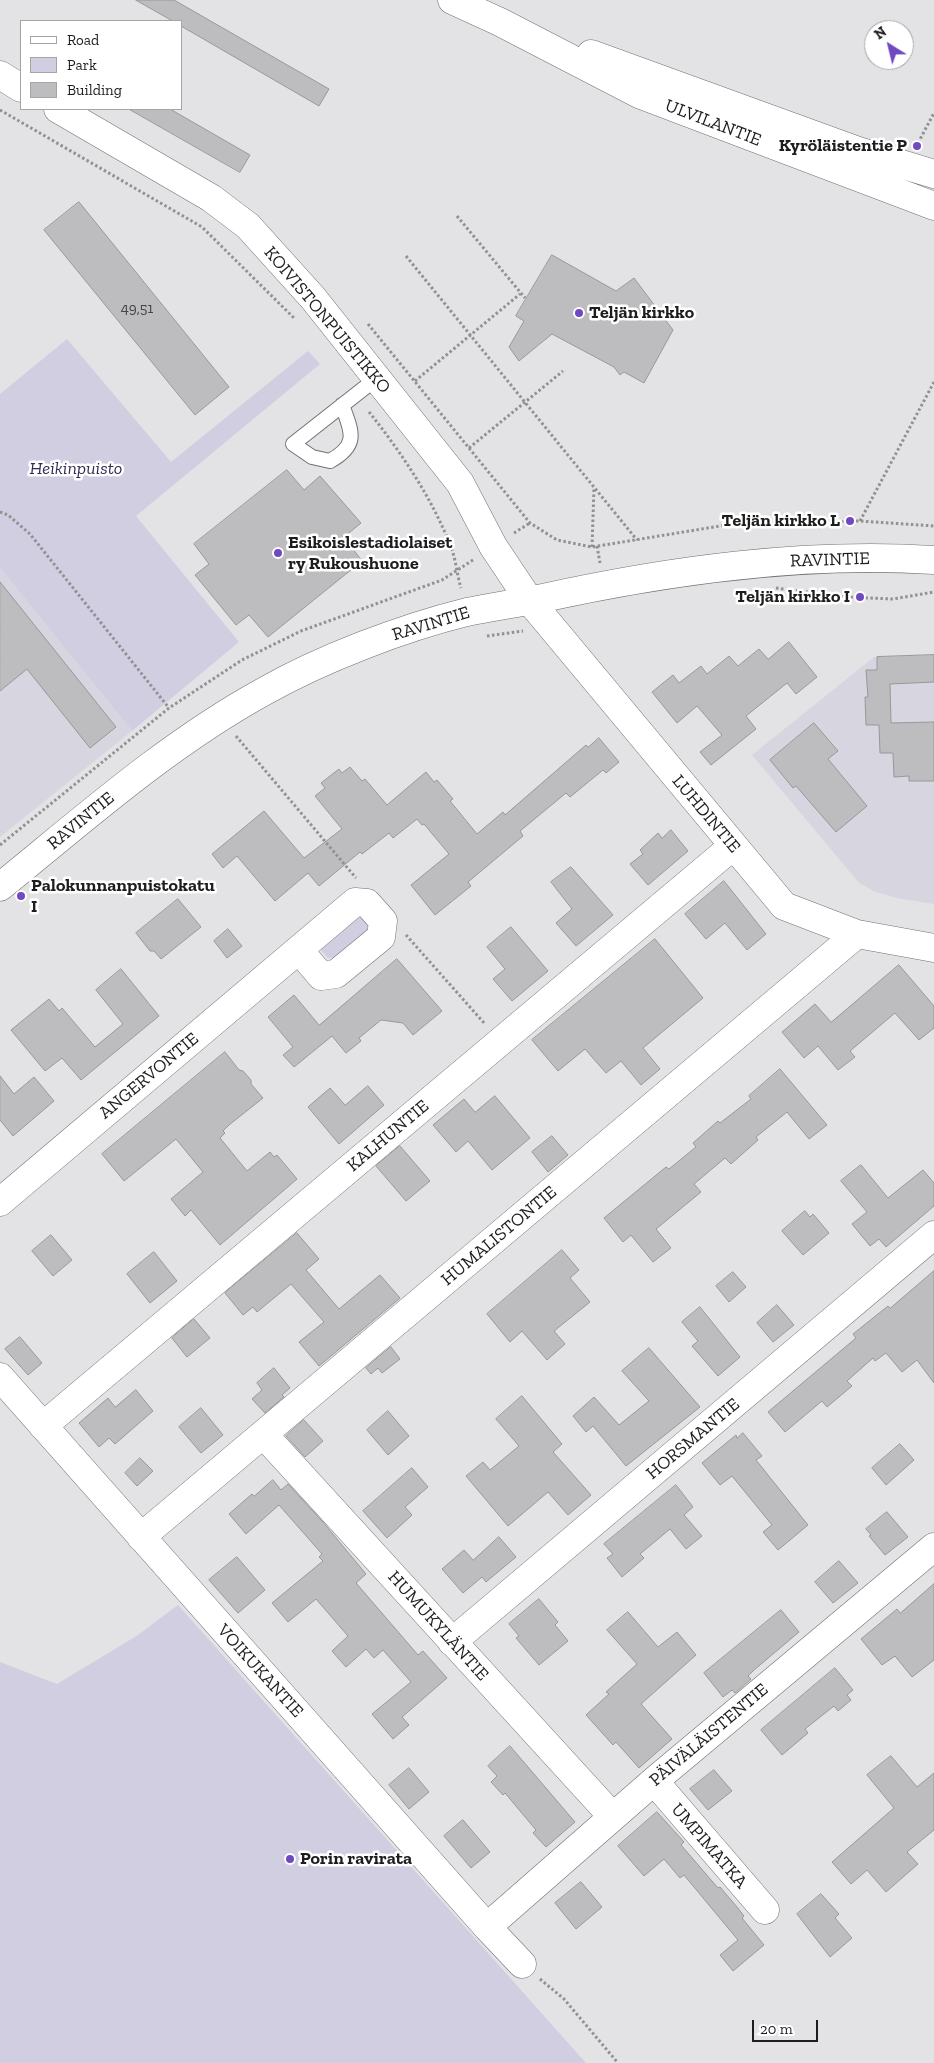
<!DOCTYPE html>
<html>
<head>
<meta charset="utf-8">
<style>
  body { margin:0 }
  #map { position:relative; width:934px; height:2063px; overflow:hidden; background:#e3e2e5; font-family:"Zilla Slab",serif }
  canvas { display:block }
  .legend { position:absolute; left:20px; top:20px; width:162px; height:90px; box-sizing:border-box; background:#fff; border:1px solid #a5a5a5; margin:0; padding:6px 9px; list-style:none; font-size:15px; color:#1d1d1e }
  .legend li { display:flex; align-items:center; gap:10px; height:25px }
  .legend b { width:25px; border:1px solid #a5a5a5 }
  .north { position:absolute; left:864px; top:20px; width:50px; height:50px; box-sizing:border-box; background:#fff; border:1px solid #a5a5a5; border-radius:50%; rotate:324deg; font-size:14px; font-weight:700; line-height:20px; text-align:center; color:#1d1d1e }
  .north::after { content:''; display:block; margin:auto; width:18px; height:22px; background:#7049c1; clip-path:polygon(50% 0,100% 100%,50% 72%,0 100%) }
  .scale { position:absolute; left:752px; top:2020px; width:66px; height:22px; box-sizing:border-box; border:2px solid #1d1d1e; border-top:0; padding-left:6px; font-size:15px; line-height:18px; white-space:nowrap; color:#1d1d1e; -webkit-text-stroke:4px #fff; paint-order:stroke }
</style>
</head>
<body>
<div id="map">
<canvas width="934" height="2063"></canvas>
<ul class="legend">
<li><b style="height:6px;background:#fff"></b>Road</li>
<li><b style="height:14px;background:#d2cee2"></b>Park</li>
<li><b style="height:14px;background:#bdbdc0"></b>Building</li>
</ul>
<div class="north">N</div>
<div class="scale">20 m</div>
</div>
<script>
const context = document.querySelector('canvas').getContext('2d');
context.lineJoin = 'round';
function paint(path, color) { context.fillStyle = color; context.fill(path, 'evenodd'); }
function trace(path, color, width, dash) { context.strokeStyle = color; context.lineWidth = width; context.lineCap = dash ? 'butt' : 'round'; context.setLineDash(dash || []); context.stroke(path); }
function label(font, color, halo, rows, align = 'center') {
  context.font = font + ' "Zilla Slab",serif'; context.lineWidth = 5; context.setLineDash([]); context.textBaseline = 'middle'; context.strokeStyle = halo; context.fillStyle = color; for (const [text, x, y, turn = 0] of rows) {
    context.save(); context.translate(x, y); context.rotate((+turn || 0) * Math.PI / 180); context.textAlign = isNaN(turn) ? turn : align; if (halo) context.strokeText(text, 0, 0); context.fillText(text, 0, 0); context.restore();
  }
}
paint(new Path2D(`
  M 0,568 L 132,731 L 0,837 Z
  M 934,655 L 934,904 L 897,898 L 876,892 L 859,883 L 752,755 L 874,657 Z`), '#d7d6e0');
paint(new Path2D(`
  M 67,339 L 171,462 L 308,351 L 320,364 L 136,516 L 239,642 L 132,731 L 0,568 L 0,394 Z
  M 354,916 L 362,916 L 368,924 L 368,933 L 339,957 L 328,958 L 321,950 L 321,942 Z
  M 178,1605 L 586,2063 L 0,2063 L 0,1662 L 57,1684 L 138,1635 Z`), '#d2cee2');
const building = new Path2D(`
  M 136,0 L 174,0 L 329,89 L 319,106 L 181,26 L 181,21 L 173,21 Z
  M 129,109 L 170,109 L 250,155 L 240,172 Z
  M 79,202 L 229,387 L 195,415 L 44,230 Z
  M 552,255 L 616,291 L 634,278 L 673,330 L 644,383 L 624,372 L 620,375 L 614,367 L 552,334 L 519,361 L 509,347 L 524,321 L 516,316 Z
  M 287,470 L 304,490 L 320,476 L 361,523 L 344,537 L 362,561 L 268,637 L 249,615 L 236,625 L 195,575 L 209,564 L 194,544 Z
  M 0,582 L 116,727 L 90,748 L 27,669 L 0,691 Z
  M 789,642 L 817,677 L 796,694 L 787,683 L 746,716 L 756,729 L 711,765 L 700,752 L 722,735 L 697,706 L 677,723 L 652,692 L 673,675 L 679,683 L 701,666 L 707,674 L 729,656 L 738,666 L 759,649 L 768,659 Z
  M 934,655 L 934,682 L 890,684 L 891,723 L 934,722 L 934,781 L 909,781 L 909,776 L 894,777 L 893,753 L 880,753 L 879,725 L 866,725 L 865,697 L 868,697 L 866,670 L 877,670 L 877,657 Z
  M 814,723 L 838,751 L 828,759 L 867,806 L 836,832 L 796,786 L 793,788 L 770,760 Z
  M 599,738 L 619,762 L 606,773 L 603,770 L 570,797 L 566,793 L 520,831 L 523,836 L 468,882 L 471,886 L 435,915 L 411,885 L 449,854 L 424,824 L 422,825 L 417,819 L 393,838 L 389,833 L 362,854 L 360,852 L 319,886 L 308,873 L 275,901 L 237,856 L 223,868 L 212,854 L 264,811 L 304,858 L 342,829 L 315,796 L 325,788 L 321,783 L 339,769 L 342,773 L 350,767 L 362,781 L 365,779 L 387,805 L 426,772 L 434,782 L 437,780 L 453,799 L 450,801 L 477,834 L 503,812 L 505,815 L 586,745 L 588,747 Z
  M 671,830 L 688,851 L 648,885 L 630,864 L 643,854 L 640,850 L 658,833 L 662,838 Z
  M 571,867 L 613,915 L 576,946 L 556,923 L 572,909 L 551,882 Z
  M 724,881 L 766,934 L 747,950 L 725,923 L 706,939 L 685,914 Z
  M 178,899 L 201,927 L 161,959 L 154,951 L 150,951 L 136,933 Z
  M 511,927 L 548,971 L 512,1001 L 493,979 L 505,969 L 487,947 Z
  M 228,929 L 242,946 L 227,958 L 214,941 Z
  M 655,939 L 703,998 L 643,1048 L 660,1069 L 641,1085 L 621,1061 L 606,1073 L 585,1049 L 558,1071 L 532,1040 Z
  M 397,959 L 442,1011 L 413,1035 L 403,1023 L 381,1020 L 359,1038 L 361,1041 L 346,1053 L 332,1036 L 294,1067 L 283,1055 L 293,1047 L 268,1017 L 294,995 L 319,1025 Z
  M 899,965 L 934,1006 L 934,1028 L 919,1040 L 895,1013 L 850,1051 L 855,1057 L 838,1070 L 818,1046 L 804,1058 L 782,1032 L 815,1004 L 831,1022 Z
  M 121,969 L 159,1016 L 81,1080 L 62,1058 L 45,1071 L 11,1030 L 49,999 L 59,1011 L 62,1008 L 95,1047 L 123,1024 L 96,990 Z
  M 225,1052 L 239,1070 L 243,1071 L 251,1080 L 251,1084 L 263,1098 L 229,1125 L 223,1131 L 225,1133 L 220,1138 L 247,1171 L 270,1152 L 274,1157 L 277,1155 L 297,1179 L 220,1245 L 191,1210 L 185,1216 L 171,1199 L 203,1172 L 176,1139 L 124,1181 L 102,1154 Z
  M 780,1069 L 827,1125 L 809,1139 L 787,1112 L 756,1137 L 758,1140 L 731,1164 L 725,1158 L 694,1184 L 701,1192 L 656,1229 L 671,1248 L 653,1262 L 631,1235 L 623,1242 L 604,1218 L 666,1167 L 669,1169 L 696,1147 L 693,1143 L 718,1121 L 720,1123 L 751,1099 L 749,1096 Z
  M 0,1076 L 14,1094 L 34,1077 L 54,1101 L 13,1136 L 0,1120 Z
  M 368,1086 L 384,1105 L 339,1144 L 308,1107 L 330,1088 L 345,1105 Z
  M 495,1096 L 530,1138 L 492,1170 L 468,1141 L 456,1152 L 433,1125 L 464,1099 L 475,1112 Z
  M 552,1136 L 568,1155 L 548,1172 L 532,1152 Z
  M 400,1146 L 430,1181 L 406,1201 L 376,1166 Z
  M 861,1165 L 888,1198 L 923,1170 L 934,1183 L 934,1206 L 886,1247 L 879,1239 L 870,1246 L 852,1224 L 867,1212 L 841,1181 Z
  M 805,1211 L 810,1217 L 813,1214 L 829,1233 L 803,1255 L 782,1231 Z
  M 297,1233 L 319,1259 L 306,1270 L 339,1309 L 380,1275 L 400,1298 L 319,1366 L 299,1342 L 324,1322 L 291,1284 L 257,1312 L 253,1307 L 243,1315 L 225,1293 Z
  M 51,1235 L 72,1260 L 53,1276 L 32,1251 Z
  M 562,1250 L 579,1270 L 570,1278 L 590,1302 L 554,1331 L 565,1344 L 547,1360 L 522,1331 L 510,1342 L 487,1314 Z
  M 154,1252 L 177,1281 L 150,1303 L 127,1274 Z
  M 934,1271 L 934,1383 L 917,1360 L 902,1372 L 886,1353 L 875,1361 L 873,1358 L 847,1381 L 852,1386 L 827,1407 L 822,1401 L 785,1432 L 768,1412 L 856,1338 L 853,1334 L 888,1306 L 890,1308 Z
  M 733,1272 L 746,1287 L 729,1302 L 716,1286 Z
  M 777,1305 L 794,1325 L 773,1342 L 757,1323 Z
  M 700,1307 L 740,1357 L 718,1376 L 692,1346 L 698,1341 L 682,1322 Z
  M 194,1319 L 210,1338 L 187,1357 L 172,1338 Z
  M 20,1337 L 42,1363 L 28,1375 L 5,1349 Z
  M 391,1347 L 400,1359 L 382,1373 L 378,1368 L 371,1374 L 366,1368 Z
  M 649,1348 L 700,1407 L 626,1466 L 593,1426 L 586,1432 L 573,1416 L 594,1397 L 619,1425 L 649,1401 L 622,1371 Z
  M 274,1368 L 290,1388 L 282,1395 L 284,1397 L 265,1413 L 252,1399 L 262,1390 L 257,1383 Z
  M 136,1390 L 153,1411 L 115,1444 L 109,1438 L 99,1447 L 79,1423 L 108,1398 L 115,1407 Z
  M 522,1396 L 562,1444 L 553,1452 L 591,1495 L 568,1515 L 548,1492 L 508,1526 L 466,1476 L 483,1462 L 490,1470 L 519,1446 L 496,1419 Z
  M 201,1408 L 223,1435 L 201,1453 L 179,1427 Z
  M 388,1411 L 409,1436 L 388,1455 L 367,1430 Z
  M 304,1420 L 323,1441 L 305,1457 L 286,1436 Z
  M 743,1433 L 762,1456 L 756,1460 L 808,1525 L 778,1550 L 763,1532 L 772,1525 L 732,1476 L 720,1485 L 702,1463 L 736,1435 L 737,1438 Z
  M 900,1444 L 914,1460 L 886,1485 L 872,1468 Z
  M 140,1458 L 153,1471 L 137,1486 L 125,1473 Z
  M 412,1468 L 428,1487 L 405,1507 L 412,1515 L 387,1538 L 363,1511 Z
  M 273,1480 L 281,1490 L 288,1484 L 322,1521 L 366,1574 L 356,1583 L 418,1655 L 423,1651 L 447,1678 L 402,1717 L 409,1725 L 393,1739 L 372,1714 L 411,1682 L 383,1650 L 374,1658 L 366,1649 L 346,1667 L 332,1651 L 348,1636 L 316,1599 L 288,1622 L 272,1603 L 323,1561 L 319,1557 L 322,1554 L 279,1505 L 246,1534 L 229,1514 L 252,1494 L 254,1496 Z
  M 676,1485 L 693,1507 L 684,1515 L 702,1536 L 686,1549 L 670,1529 L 640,1554 L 644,1558 L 622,1577 L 607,1558 L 613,1554 L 604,1544 Z
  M 887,1512 L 908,1537 L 885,1555 L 869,1536 L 871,1535 L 866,1529 Z
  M 499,1537 L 516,1557 L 486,1582 L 482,1577 L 463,1593 L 442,1569 L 464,1550 L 473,1560 Z
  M 237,1557 L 265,1590 L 238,1613 L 209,1580 Z
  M 839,1561 L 858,1583 L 833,1603 L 815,1582 Z
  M 934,1584 L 934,1660 L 912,1677 L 895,1656 L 882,1665 L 861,1639 L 897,1609 L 900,1613 Z
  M 539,1599 L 558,1622 L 555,1625 L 568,1641 L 539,1665 L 516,1638 L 519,1636 L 509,1624 Z
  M 781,1610 L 799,1632 L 754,1670 L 748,1676 L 751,1679 L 735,1693 L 732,1690 L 723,1697 L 704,1673 Z
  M 628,1612 L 658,1647 L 677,1632 L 696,1655 L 641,1704 L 672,1739 L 639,1768 L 616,1742 L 613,1745 L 586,1715 L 609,1694 L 606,1692 L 637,1664 L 607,1630 Z
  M 835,1668 L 853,1690 L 847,1695 L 851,1700 L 838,1711 L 834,1706 L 805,1729 L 808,1733 L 782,1755 L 761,1730 Z
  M 510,1746 L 575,1822 L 546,1847 L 533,1833 L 536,1830 L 505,1793 L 503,1795 L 491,1782 L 497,1776 L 488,1766 Z
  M 891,1756 L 917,1787 L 934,1773 L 934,1830 L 907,1852 L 918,1864 L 886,1892 L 867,1870 L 851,1884 L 832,1862 L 894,1808 L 867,1775 Z
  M 409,1768 L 429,1792 L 409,1809 L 389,1785 Z
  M 714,1770 L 732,1791 L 708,1810 L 690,1789 Z
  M 657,1812 L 684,1842 L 681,1845 L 718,1888 L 720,1887 L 737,1907 L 744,1916 L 742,1918 L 764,1945 L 733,1971 L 720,1955 L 738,1940 L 684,1875 L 680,1878 L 664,1859 L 644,1876 L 618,1846 Z
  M 463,1820 L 490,1852 L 471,1868 L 444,1836 Z
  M 581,1882 L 602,1907 L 576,1929 L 555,1903 Z
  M 821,1894 L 839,1914 L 835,1918 L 852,1938 L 830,1957 L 797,1914 Z`);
paint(building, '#bdbdc0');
trace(building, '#98979a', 1);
const lane = new Path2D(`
  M 342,405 C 352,432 359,445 330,461 L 312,457 L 293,444 L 377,378`);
const street = new Path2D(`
  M 0,75 L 21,88
  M 58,109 L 211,198 L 248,226 L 313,298 L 460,483 L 493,546 L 529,600 L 784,906 L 857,934 L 934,948
  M 0,1202 L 355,902 L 367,903 L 383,921 L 381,937 L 336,974 L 321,976 L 299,950
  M 0,1377 L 487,1927 L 522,1964
  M 43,1426 L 733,846
  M 264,1435 L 613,1817
  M 141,1537 L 857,934
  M 452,1642 L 934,1235
  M 654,1781 L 765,1910
  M 487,1927 L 654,1781 L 934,1547`);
const secondary = new Path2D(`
  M 0,887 C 85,818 167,745 263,692 C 321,659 402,628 467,612 C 492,607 518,603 543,598 C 671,570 803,552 934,560`);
const primary = new Path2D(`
  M 452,0 L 500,22 L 641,95 L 934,206
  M 591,54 L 858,151 L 934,174`);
trace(lane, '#717173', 16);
trace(street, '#717173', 29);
trace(secondary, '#717173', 29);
trace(primary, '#717173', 29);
trace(new Path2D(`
  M 0,110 L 202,227 L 295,319
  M 918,143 L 934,113
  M 457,216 L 525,298
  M 406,256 L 637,540
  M 368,324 L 530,523 L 557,540 L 592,547 L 726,525 L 860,521 L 934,526
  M 415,381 L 520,294
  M 369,412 C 401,452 432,498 451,547 C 456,560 457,575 461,588
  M 469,448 L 563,371
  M 0,512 L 8,515 L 30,534 L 169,708
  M 860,521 L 934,382
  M 514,533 L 530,523
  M 597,546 L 600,563
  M 592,547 L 594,488
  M 776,588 L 846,597 L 893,599 L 934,592
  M 487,636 L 523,631
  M 236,736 L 356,878
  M 0,845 L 169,708 L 242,660 L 301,631 L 442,580 L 473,560
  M 406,935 L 485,1024
  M 540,1979 L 564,1999 L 618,2063`), '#919092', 3, [2.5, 2.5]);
trace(lane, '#fff', 14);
trace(street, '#fff', 28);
trace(secondary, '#fff', 28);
trace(primary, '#fff', 28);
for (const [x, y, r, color] of [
  [917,146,5,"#7049c1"],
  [579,313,5,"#7049c1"],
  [850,521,5,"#7049c1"],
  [278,553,5,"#7049c1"],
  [860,597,5,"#7049c1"],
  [21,896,5,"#7049c1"],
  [290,1859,5,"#7049c1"]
]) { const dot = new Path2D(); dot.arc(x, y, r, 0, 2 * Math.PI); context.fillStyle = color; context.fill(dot); trace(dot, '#fff', 2); }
label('15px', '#454546', null, [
  ["49,51",137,309]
]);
label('18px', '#1d1d1e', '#fff', [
  ["ULVILANTIE",713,123,21],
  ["KOIVISTONPUISTIKKO",327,320,50],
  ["RAVINTIE",830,560,-2],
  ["RAVINTIE",431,624,-17],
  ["LUHDINTIE",706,814,50],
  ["RAVINTIE",81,821,-39],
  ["ANGERVONTIE",149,1076,-40],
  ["KALHUNTIE",388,1136,-40],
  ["HUMALISTONTIE",499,1236,-40],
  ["HORSMANTIE",693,1439,-40],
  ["HUMUKYLÄNTIE",438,1626,48],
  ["VOIKUKANTIE",260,1671,48],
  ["PÄIVÄLÄISTENTIE",709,1735,-40],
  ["UMPIMATKA",709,1846,49]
]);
label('bold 18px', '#1d1d1e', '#fff', [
  ["Kyröläistentie P",907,146,"right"],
  ["Teljän kirkko",589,313],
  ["Teljän kirkko L",840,521,"right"],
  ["Esikoislestadiolaiset",288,543],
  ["ry Rukoushuone",288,564],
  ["Teljän kirkko I",850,597,"right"],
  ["Palokunnanpuistokatu",31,886],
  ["I",31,907],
  ["Porin ravirata",300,1859]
], 'left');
label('italic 18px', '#352a52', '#fff', [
  ["Heikinpuisto",76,469]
]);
</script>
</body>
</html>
